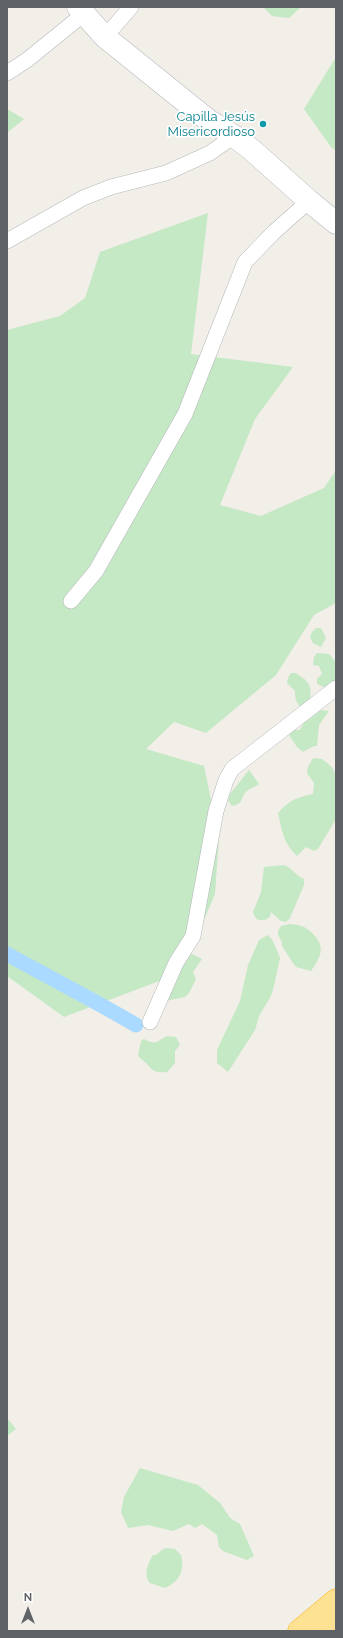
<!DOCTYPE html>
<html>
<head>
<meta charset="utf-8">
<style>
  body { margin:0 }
  #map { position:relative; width:343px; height:1638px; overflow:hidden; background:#f1efe8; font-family:Raleway,sans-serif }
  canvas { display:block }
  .frame { position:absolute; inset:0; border:8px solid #5f6368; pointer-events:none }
  .north { position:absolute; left:8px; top:1590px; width:40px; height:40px; -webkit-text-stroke:3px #fff; paint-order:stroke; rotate:0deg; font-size:11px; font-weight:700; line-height:16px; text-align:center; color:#5f6368 }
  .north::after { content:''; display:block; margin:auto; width:14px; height:18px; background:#5f6368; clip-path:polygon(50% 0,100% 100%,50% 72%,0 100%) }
</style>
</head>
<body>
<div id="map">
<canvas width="343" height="1638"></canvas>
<div class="frame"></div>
<div class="north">N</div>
</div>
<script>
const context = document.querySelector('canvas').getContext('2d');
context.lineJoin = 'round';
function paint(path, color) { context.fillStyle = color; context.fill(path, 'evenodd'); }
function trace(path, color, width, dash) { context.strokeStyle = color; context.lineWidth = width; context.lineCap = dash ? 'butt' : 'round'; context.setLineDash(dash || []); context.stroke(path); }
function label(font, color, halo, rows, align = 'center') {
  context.font = font + ' Raleway,sans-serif'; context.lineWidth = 3.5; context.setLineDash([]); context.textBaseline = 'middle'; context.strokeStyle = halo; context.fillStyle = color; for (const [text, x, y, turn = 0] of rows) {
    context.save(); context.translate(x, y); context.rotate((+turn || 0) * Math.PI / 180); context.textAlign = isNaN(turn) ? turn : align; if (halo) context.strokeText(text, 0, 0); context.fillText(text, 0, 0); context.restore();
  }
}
paint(new Path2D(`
  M 263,7 L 301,7 L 289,18 L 272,16 Z
  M 336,57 L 336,151 L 331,147 L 304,109 Z
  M 7,109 L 24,119 L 7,133 Z
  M 208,213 L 191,354 L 293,367 L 255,419 L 220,505 L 261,516 L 324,488 L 336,470 L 336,603 L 314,615 L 276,675 L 206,733 L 174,722 L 146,749 L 204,766 L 219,838 L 215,894 L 190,953 L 202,959 L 193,972 L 196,979 L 189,993 L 185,997 L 165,1001 L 162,980 L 64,1017 L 7,976 L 7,330 L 60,316 L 85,298 L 100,252 Z
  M 316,628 L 321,628 L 326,638 L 321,647 L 313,643 L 310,637 L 312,632 Z
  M 317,653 L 329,654 L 336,662 L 336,688 L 328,689 L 317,684 L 317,679 L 322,674 L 319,666 L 313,665 L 314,657 Z
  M 291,673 L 296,673 C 310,682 312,686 310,702 L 302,708 C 296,703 295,699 295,691 L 287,683 L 288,678 Z
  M 321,710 L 329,711 L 319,725 L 317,746 L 314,746 L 303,752 L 297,747 L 289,735 L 292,730 L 300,730 L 303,724 Z
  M 313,758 L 322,759 L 332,767 L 336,775 L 336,819 L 318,849 L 314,851 L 306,847 L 297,856 C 283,843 282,830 278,813 C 289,800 298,797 313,794 L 314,783 L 307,773 L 308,767 Z
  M 249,770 L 259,784 C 255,787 251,788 247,791 C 240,796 245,804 232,806 L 228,800 L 230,794 Z
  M 284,865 C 292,868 296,876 304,879 L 304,885 L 290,918 L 286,922 L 281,921 L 271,912 L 270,917 L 265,920 L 258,920 L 255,917 L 253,912 L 261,892 L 264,867 Z
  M 290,924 C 301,925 305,926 313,934 C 326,947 321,957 311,971 L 296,967 L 291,960 L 282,946 L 282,942 L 278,935 L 278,931 L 281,926 Z
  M 268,935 L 273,941 L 280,958 L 274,986 L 271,996 L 259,1016 L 255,1030 L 228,1072 L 217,1063 L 217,1050 L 240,1001 L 248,965 L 259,940 Z
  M 167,1036 L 176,1037 L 180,1045 L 175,1051 L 175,1063 L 167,1072 C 154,1073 153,1071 146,1063 C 143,1060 140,1059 138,1055 L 141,1041 L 144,1039 C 156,1046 157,1041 167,1036 Z
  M 7,1418 L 16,1429 L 7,1436 Z
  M 140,1468 L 198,1485 L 220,1503 L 230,1518 L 240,1524 L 254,1556 L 247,1560 L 223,1551 L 219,1547 L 217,1535 L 202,1524 L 195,1528 L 189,1524 L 173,1531 L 148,1525 L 128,1528 L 121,1512 L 124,1497 Z
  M 167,1548 L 175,1549 L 181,1555 C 185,1571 179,1582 165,1588 L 150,1583 C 143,1575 148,1563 153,1555 L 156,1555 L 163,1549 Z`), '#c5e8c5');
trace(new Path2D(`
  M 7,954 C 50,978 94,1000 136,1025`), '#aadaff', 15);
const street = new Path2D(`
  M 105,37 L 131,7
  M 7,73 L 27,60 L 85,13
  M 7,241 L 83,198 L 111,187 L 166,173 L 210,153 L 234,136
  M 71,601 L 96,571 L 185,414 L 245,262 L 274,232 L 309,201
  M 150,1022 L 176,963 L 193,936 L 216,811 L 226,780 L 232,769 L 336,688`);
const secondary = new Path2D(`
  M 78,7 L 105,37 L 208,120 L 234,136 L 252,150 L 309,201 L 336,223`);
const highway = new Path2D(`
  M 299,1631 L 336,1600
  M 329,1631 L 336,1625`);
trace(street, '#b5b8bc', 16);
trace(secondary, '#b6babf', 23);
trace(highway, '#f9ab00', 23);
trace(street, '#fff', 15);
trace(secondary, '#fff', 22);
trace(highway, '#fde293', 22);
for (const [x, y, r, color] of [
  [263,124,4,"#0f9aa8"]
]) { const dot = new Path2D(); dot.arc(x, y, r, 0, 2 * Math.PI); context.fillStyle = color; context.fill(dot); trace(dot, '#fff', 1.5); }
label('13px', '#0d838f', '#fff', [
  ["Capilla Jesús",255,117],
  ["Misericordioso",255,132]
], 'right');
</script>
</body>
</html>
